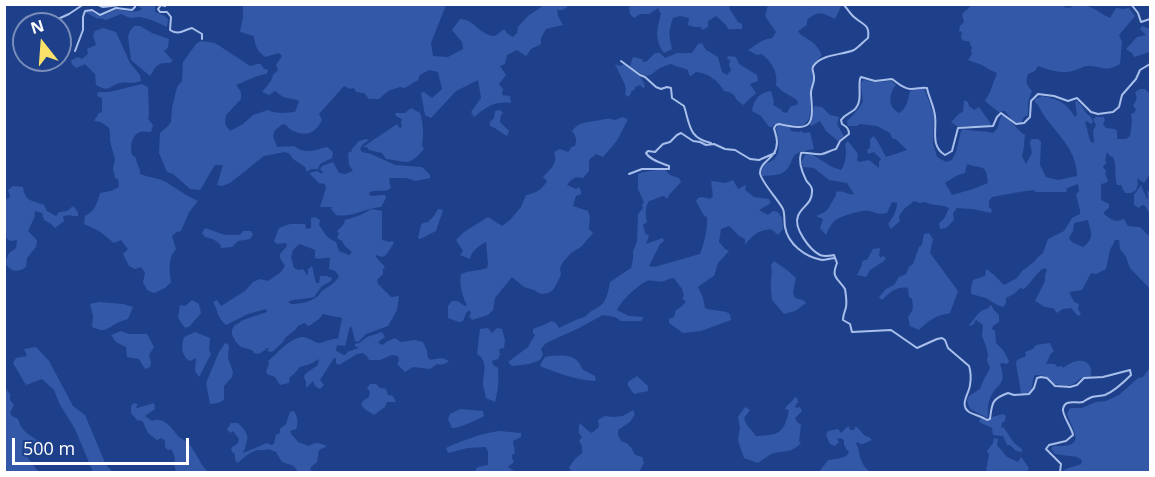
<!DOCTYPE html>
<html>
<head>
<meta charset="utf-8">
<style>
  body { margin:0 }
  #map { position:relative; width:1155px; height:477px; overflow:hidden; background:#1e408a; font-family:"Open Sans",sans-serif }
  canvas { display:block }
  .frame { position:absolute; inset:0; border:6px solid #fff; pointer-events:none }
  .north { position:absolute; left:12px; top:12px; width:60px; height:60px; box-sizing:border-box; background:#1e408a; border:2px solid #788cb9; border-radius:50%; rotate:343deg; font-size:16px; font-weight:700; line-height:24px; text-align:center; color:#fff }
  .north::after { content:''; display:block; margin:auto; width:21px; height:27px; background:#fae169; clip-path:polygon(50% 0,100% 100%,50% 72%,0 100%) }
  .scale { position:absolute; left:12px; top:438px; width:177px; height:27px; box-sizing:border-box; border:3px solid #fff; border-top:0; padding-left:8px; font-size:18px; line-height:21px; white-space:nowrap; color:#fff; -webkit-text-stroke:4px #1e408a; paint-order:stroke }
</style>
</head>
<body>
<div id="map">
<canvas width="1155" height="477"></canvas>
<div class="frame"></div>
<div class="north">N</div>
<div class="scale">500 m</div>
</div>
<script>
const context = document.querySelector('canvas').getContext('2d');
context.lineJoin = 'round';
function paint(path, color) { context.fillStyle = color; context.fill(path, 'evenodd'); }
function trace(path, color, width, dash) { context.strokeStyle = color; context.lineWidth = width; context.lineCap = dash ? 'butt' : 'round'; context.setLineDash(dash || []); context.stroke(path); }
paint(new Path2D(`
  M 838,4 L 841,6 L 835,19 C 823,13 818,10 807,20 L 807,25 L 798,31 C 802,37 804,36 809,40 C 815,43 819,49 822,55 L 811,67 L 814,79 L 810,89 L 810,113 L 809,119 L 803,126 C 793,126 783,121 773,125 L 773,127 L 769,127 L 761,116 L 752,111 C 754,99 759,93 771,91 L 774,102 L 773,105 L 782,110 L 782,112 L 787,113 L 790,107 L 798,104 L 797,100 L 782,91 L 776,85 C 778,71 772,63 762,54 L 757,55 L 748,50 C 758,44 760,40 772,38 L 776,32 L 765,16 L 768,5 Z
  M 1063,4 L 1064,7 L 1070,8 L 1074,5 C 1094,5 1094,10 1110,18 L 1116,8 L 1123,9 L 1129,8 L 1135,16 L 1119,35 L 1122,42 L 1120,64 C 1104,73 1103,66 1088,66 C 1083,66 1080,69 1075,70 C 1064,75 1049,70 1038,66 L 1035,71 L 1028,74 C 1025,81 1027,86 1032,91 L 1028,102 L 1028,115 L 1024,117 L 1021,123 L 1014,123 L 1005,111 L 1002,111 L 1000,113 L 985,101 L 990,92 L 997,73 L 990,70 L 982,65 L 968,60 L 972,54 L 971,51 L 972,48 L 969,41 L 964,41 L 961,38 L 962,32 L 959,31 L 960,26 L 964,22 L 962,14 L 972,5 Z
  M 137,5 L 155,5 L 155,12 L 163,15 L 168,19 L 167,27 L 152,20 L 140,17 L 130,18 L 121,14 L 106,20 L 100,18 L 98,19 L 85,12 L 91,11 C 94,13 97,15 100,16 C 106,16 112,10 118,10 C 127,9 133,15 142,9 Z
  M 244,5 L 446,5 L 431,43 L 433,56 L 448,57 L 463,49 L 462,42 L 452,30 L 460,19 C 475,19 478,35 495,36 L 504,29 L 508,34 L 513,37 L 517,33 L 518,27 L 528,16 L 544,5 L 567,5 L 567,7 L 563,10 L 557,10 L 558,16 L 563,25 L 546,29 L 541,38 L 541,44 L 531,49 L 526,56 L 517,50 L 507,55 L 505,64 L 500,66 L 506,75 L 499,84 L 503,89 L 502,95 L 510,96 L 511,103 C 493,101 487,107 474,117 L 471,112 L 481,98 L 478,80 L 456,91 L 431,118 L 425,115 L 421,93 L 424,92 L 432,98 L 442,89 L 438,72 L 429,70 L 420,75 L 418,80 L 405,88 L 400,87 L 388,91 L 379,99 L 369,99 L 364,93 L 356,92 L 354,88 L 350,89 L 344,86 L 319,114 L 322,120 C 317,130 310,136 299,133 C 293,131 290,130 286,125 L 283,124 L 275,130 L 273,136 L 277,147 L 294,146 C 306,155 314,150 327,147 L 333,152 L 332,158 L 320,164 L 318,169 L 311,169 L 307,172 L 305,167 L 293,159 L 290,154 L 285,152 L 264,156 L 230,183 L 222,186 L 217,185 L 223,165 L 215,165 C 209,173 206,182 200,190 L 190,189 L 173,174 L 167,172 L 159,153 L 160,133 L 168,126 L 171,122 L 172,108 L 177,87 L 182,81 L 183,62 L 196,44 L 201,41 L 215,43 L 250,66 L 257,64 L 261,64 L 263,68 L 268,70 L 267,74 C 257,75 246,81 236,85 L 241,92 L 241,99 L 226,115 L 225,124 L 230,131 L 243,124 L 253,115 L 268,110 C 276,114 285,113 295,112 L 299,102 L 297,100 L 283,97 L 275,91 L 269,95 L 262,92 L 271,81 L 273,75 L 278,70 L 276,65 L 282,56 L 279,53 L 265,57 C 257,51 255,46 254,36 L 240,32 L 243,17 L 243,6 Z
  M 629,5 L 731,5 L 729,8 L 738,22 L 742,24 L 742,29 L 728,29 L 726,25 L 716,16 L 708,21 L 708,27 L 702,30 L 701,27 L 694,27 L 688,25 L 689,18 L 680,16 L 673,18 C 668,32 669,35 672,49 L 664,53 C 654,39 657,29 661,14 L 658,8 L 649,14 L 640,14 L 634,18 L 630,14 Z
  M 134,26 L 140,26 L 152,33 L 169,39 L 168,48 L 164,51 L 173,61 C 166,65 173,62 165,63 C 156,63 154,70 150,76 L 131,60 L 128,37 L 130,31 Z
  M 1142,26 L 1150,29 L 1150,52 L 1134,57 L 1132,53 L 1126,49 L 1137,37 L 1146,35 L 1140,29 Z
  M 103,28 L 116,32 L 130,63 L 140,75 L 141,81 C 130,85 128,81 120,83 C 108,86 110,93 96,85 L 95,74 L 85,64 L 76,68 L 72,64 L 71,60 L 78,57 L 82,59 L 88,54 L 87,49 L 96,45 L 93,35 L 95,31 Z
  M 702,43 L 706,50 L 718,57 L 722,72 L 727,75 L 731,70 L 729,65 L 730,60 L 727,59 L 728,56 L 736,57 L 739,64 L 757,75 L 758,81 L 750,84 L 756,93 L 743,105 L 736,99 C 734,93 730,92 724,91 C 718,81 709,73 696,72 L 691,76 L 689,75 L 688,70 C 682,67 676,67 671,64 C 648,69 655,86 630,66 L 633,57 L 642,59 L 643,62 L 647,61 L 655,53 L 660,53 L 665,58 L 677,53 L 692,53 L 698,44 Z
  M 615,64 L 620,66 L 625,64 C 634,69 643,77 645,87 L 643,88 L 640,85 L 635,87 L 635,89 L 631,92 L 631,94 L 627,97 L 625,93 L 626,91 L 625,85 Z
  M 866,80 L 873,82 L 892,81 L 896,85 C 889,93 887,107 899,113 C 907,108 908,100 910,91 L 924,88 L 934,115 L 933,143 L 937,157 L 946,162 L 952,160 L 956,152 L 961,131 L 963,129 C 974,132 983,130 993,133 L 997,129 L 1001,116 L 1003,115 C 1011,120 1017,130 1025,135 C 1024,143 1024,149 1022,156 L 1026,164 L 1032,153 L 1030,143 L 1031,139 L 1038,139 L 1041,142 L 1040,165 L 1046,177 L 1058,180 L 1077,176 C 1077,151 1059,136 1045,117 C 1041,112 1040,106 1035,102 L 1035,99 L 1043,96 C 1059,100 1066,102 1075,117 L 1077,115 L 1075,102 L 1077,101 C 1083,105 1084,113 1091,117 L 1093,122 L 1091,124 L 1087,121 L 1085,123 C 1088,130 1088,136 1091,142 L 1094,143 L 1093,131 L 1096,125 L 1093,119 L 1096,117 L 1104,117 L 1105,120 L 1103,124 L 1106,128 L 1115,129 L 1117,131 L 1117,139 L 1126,139 L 1130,136 L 1132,121 L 1131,114 L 1134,113 L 1136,110 L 1133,105 C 1138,99 1137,98 1135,92 L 1140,89 L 1145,89 L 1150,94 L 1150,174 L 1144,183 L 1137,178 L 1138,184 L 1136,190 L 1131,193 L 1125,193 L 1121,185 L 1117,185 C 1114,175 1117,166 1113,157 L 1110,156 L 1107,152 L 1105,161 L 1107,162 L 1103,167 L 1106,171 L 1105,174 L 1108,180 L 1106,183 L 1101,184 L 1101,200 L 1109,204 L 1109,208 L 1104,212 L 1104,214 C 1112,220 1115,223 1124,219 L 1128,226 L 1140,227 L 1150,237 L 1150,289 L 1130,268 L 1126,257 L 1120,249 L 1119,240 L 1115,240 L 1110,250 L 1106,269 L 1096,274 L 1091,273 L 1082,290 L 1069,292 L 1074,302 L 1079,304 L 1078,309 L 1081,314 L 1078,316 L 1071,308 L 1063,309 L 1057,313 L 1053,308 L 1045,307 L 1035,301 L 1045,281 L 1045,275 L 1047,270 L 1044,268 C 1035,274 1032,282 1024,289 L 1020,288 L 1014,294 L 1006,298 L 1006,303 L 1003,307 L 997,305 L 986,298 L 971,294 L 971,287 L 973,280 L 985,276 L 986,269 L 993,274 L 1004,285 L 1017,278 L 1022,271 L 1034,262 L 1039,256 L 1043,253 L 1048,239 L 1064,231 L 1072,218 L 1080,214 L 1080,210 L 1076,195 L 1079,191 L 1078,184 L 1067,188 L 1066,192 L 1036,192 L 1033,190 C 1019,192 1006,194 992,197 L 989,201 L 989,207 L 992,210 L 991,213 L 972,209 L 957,208 L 953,213 L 954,220 L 946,228 L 940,229 L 939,223 L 944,219 L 949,208 C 940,203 933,207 925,202 L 920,203 L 914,201 L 904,209 L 899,216 L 900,221 L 891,229 L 888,224 C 893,218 897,210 897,203 L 892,202 L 887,213 C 876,215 879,213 869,211 C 863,209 842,216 837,219 C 832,222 828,230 826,235 L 820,228 L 823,219 L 816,216 C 820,214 824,213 827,210 C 831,206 832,200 836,196 L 836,192 C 845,190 849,196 854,194 L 847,183 L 829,180 L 814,168 L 803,167 L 802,161 L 806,153 L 813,155 L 832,167 L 841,170 C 846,163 847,152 845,144 L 848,141 L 858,154 L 857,160 L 859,162 L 869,160 L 879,168 L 879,162 L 881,159 L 874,152 L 868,154 L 867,150 L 870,148 L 870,139 L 874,136 L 878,142 L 886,157 L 907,150 L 897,140 L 892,138 L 890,133 L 877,126 L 860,124 L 857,126 L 848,126 L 847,121 L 855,113 L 863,102 L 861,85 L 862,81 ZM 967,164 C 982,170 986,162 988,183 L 973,189 L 952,195 L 945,183 L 958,175 L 965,173 ZM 1088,220 C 1091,233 1095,238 1083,247 L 1072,242 L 1069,238 L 1073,231 L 1074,223 Z
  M 142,84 L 148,87 L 149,115 L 148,119 L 153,125 L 151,132 C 147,132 144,131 140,132 C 131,135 130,148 132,155 L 136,158 C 136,164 141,168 140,174 C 148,177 157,178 164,181 C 176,188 185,195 198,201 L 189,212 L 181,231 L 177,232 L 172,236 L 176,249 C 168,257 169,271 171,282 L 165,288 L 154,293 L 147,290 L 143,282 L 145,273 L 141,267 L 135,269 L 129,266 L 123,254 L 128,249 L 121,240 L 114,243 L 99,231 L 84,224 L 85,216 C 95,211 97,204 100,193 L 111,191 L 119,187 L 118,179 L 115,178 L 113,169 L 115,159 L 110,141 L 110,133 L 109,128 L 101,122 L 94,121 L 99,113 L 102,112 L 102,98 L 97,96 L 98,92 L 109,92 Z
  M 964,100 L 968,102 L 969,106 L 974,110 L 979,107 L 991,124 L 990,126 L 964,126 L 958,127 L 951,122 L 960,113 L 963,112 Z
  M 814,106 L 822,107 L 830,115 L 839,117 L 837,124 L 844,136 L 838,141 L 826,131 L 820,121 L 811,126 L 810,124 Z
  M 411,108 L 420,113 C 423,122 424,135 422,145 L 424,149 C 408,168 407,161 386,159 L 382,153 L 369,150 L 367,147 L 363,147 L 397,124 L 400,128 L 402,126 L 401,123 L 402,119 L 396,116 L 395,113 L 405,113 Z
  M 500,110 L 503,113 L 501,115 L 500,122 L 509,131 L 507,136 C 501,133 497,128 490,126 L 490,122 L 494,118 L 495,111 Z
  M 623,117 L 628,120 C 624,125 623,130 620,135 C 616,143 609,150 603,157 L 596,154 L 589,160 L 589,171 L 583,178 L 576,177 L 570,181 L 567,185 L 576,189 L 579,187 L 581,191 L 581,194 L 576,196 L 573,206 L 588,211 L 590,217 L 589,229 L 593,233 L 581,247 L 571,253 L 563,262 L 560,268 L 561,275 L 557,283 L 553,290 L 548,293 L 541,294 L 534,290 L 524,287 L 512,277 L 495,298 L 493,310 L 488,315 L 472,320 L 469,316 L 471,313 L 469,310 L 466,313 L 463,321 L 459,322 L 448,318 L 448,306 L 452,301 L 457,301 L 465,306 L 467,305 C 462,296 459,283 461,274 C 470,270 478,271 487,268 L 488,264 L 486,242 C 479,246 472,250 470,259 L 460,255 L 463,251 L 456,240 L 464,232 L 488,217 L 502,226 L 510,220 L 521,207 L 526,195 C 534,194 543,189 547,181 L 543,177 C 551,169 558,163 554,152 L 560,149 L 568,152 L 570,150 L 571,147 L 575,146 C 577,140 576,136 572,131 C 579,122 584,123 594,121 C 602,120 607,117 615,120 Z
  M 778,125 L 789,127 L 791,131 L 798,132 L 802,131 L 803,133 L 810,132 L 814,149 C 808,150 801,151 796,154 C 791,157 791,169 782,173 C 777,176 769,175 762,176 L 762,169 L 764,165 C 767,163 770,162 773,160 C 783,152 778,138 776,129 Z
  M 366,139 L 369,140 L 363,144 L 360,149 L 362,152 L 371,154 L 395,165 L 422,167 L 430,175 L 430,178 L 416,181 L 406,178 L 390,178 L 389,180 L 391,188 C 382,194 376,188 369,193 L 370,196 L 385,195 L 386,198 L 381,207 C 365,208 353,218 336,215 L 331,209 L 332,207 L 320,207 L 326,188 L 325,184 L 319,183 L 309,173 L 317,171 L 322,174 L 323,172 L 320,169 L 322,166 L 333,162 L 339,173 L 345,174 L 353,171 L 349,165 L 348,153 L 352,151 L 352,149 L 359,141 Z
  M 664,169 L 670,175 L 679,178 L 681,182 L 669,195 L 667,199 L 664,196 C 658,197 654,200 649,201 C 645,208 645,214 647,222 L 643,225 L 645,233 L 649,236 L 646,244 L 663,238 L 664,241 L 660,244 L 649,266 L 654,267 L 700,254 C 704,244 708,227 707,217 L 704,216 L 696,201 L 698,198 L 702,197 L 710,199 L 713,196 L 711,181 L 726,183 L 733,180 L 738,189 L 746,185 L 745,190 L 754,197 L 769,199 L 771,203 L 759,210 L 768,215 L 773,211 L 778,212 L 782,218 L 783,229 L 778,235 L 771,229 C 757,231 754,234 745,245 L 745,239 C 736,235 736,232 729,226 L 721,229 L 719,242 L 725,249 L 729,251 L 718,263 L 714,276 L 709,279 L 698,287 L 703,298 L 705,308 C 713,311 725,310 730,314 L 731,320 L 701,331 L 683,333 L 669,323 L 669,319 L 674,317 L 676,310 C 681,308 682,305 686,302 L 682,298 L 684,296 L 682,289 L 674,278 C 670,278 667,280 664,281 C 658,283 651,278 645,282 C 636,287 621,301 617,310 L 629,316 L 644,317 L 641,321 L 621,321 L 615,317 L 603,315 L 577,329 L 546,343 L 541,349 L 543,354 L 540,360 L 529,364 L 512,366 L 508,362 L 528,347 L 535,335 L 533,333 L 533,329 C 539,326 546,325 551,321 L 556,323 L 559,328 L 578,319 L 585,317 C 589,312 592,311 597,308 C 607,303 608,292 610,282 L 631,268 L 633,259 L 633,251 L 637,242 L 638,214 L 643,208 L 642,205 L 644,202 L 638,189 L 638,174 L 643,172 Z
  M 1141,185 L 1147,199 L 1148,199 L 1147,191 L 1150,192 L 1150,218 L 1150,214 L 1145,206 L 1142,205 L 1139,208 L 1134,205 L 1134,195 Z
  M 13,186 L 23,187 C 25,202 32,200 44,205 L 47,211 L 56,216 L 59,212 L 67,211 L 73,206 L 78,212 L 78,216 L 72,216 L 71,215 L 63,216 L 64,221 L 55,228 L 50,223 L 44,220 L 42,213 L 36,211 L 34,213 L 35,216 L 28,231 L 37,240 L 36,247 L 27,258 L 26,267 C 18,273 11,272 5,263 L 9,253 L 16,248 L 17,240 L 10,241 L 5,237 L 5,198 L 8,199 L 10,197 L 8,190 Z
  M 372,209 L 382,211 L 382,240 L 390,242 L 393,241 L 394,243 L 386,255 L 382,257 L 376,255 L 376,257 L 385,267 L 383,269 L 383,274 L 377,280 L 378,284 L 391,297 L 399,296 L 397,310 L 388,326 L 366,334 L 358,342 L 355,341 L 352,328 L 350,326 L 345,346 L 337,345 L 336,351 L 344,355 L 347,354 L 347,352 L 359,348 L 355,346 L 355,344 L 359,343 L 367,337 L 382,332 L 385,337 L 378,342 L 382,345 L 388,341 L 395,338 L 401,342 L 415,340 L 423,342 L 427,351 L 428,358 L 431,360 C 438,358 443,357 449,361 C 445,364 442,365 437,364 L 430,369 L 413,367 L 405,372 L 397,364 L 399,361 L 398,356 L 392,355 L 380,360 L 369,360 L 367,356 L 363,353 L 357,354 L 339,365 L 336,363 L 336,358 L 334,358 L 320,380 L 324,385 L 320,389 L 315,386 L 313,381 L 306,388 L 306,382 L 304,377 L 305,374 L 318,365 L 319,359 L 310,364 L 300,367 L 294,374 L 290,377 L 289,383 L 280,385 L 275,377 L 267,374 L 266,372 L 269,364 L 268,361 C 277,354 291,336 304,337 C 309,338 314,342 318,343 C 325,343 331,338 338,339 L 342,318 L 323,314 L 319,319 L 309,326 L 304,323 L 298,326 L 295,330 L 285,338 L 283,342 L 272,352 L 267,351 L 269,348 L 267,348 C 262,352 260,355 254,353 L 252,350 L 241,347 L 236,342 L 232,335 L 232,330 L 234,326 L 243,320 L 267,312 L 266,309 L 248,314 L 226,325 C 217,318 218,310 213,302 L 217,300 L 221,306 L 245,291 L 253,282 L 260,279 L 268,281 L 281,272 L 285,266 L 280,258 L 280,254 L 287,246 L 286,243 L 277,244 L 274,241 L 279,228 L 290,224 L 305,224 L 306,229 L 311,228 L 311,218 L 315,217 L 320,220 L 319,225 C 325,233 325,237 336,242 L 339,251 L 349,255 L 352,252 L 345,246 L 342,241 L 337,238 L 339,233 L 337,231 L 344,224 L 345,220 L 358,216 ZM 299,244 C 301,244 313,249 315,250 L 315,258 C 320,260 324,257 330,258 L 329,269 L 335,271 L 339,276 C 335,283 331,285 325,289 C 320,292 322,292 318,296 C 311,302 300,304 291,304 L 288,302 L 292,300 L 310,298 L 314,297 L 322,286 L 331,281 L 332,278 L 326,276 L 320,276 L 319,283 L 316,283 L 312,266 L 308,269 L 308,275 L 307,275 L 303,269 L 299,270 L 294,268 L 291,257 L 293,250 Z
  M 438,209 L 443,210 L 436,231 L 420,239 L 418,238 L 421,225 L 423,223 L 428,222 L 434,216 Z
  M 205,228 L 225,235 L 240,235 L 243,231 L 251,231 L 253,235 L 250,239 L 238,241 L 232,247 L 221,248 L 220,244 L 213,239 L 205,237 L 202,233 Z
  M 929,233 L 933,239 L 930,253 L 958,291 L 950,313 C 938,315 928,320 919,330 L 910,326 L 908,317 C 914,310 913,307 912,299 L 909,297 L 908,288 C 896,286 891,292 882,300 L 879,297 L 886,289 L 894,285 L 899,277 L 906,274 L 909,267 L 913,264 L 919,247 L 922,245 L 924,234 Z
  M 880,248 L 879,256 L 881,258 L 883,256 L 886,258 L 884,261 L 870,270 L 866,277 L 857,275 L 862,265 L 862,262 L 864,260 L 867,260 L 873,249 Z
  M 774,261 L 787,270 L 796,278 L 793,292 L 795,298 L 803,300 L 806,303 L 795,311 L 784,314 L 772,300 C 772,297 771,293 771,290 C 770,282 773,274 771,265 Z
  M 192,300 L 199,304 L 201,313 L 190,326 L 185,328 L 178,318 L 180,305 L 185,306 Z
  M 99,302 L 123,304 L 133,307 L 128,319 C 125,320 121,321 117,323 C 106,329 106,333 92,327 L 93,316 L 90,304 Z
  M 991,305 L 994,310 L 999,315 L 999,322 L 993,326 L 992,329 L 995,331 L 996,343 L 1003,350 L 1009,361 L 1007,364 L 1002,363 L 1000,364 C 1008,387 996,382 990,399 C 987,404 988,412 988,418 L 970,409 L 967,401 L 969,396 L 980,389 L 984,379 L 990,368 L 987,360 L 988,355 L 986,346 L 982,336 L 983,325 L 976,320 L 973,325 L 970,326 L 969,325 C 975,319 978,310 987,309 Z
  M 488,328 L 492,333 L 497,328 L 502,329 L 505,340 L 504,348 L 499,349 L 500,354 L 498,359 L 492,361 L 493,365 L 498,368 C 499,381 498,390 495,402 L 486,398 C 485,392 483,388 483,382 C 484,372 488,361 477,354 L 480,329 Z
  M 121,331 L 129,334 L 147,334 L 154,347 L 149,355 L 151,362 L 150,367 L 145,369 L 139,359 L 127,357 L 126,347 L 116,342 L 111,335 Z
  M 195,332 L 210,338 L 209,350 L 211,354 L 199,377 L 195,371 L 196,358 L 190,361 C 181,356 181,346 184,337 Z
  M 225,343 L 229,345 L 228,358 L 233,372 L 232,377 L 224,386 L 224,400 L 218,403 L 210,404 L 206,383 L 219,352 Z
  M 1050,343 L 1054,352 L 1051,353 L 1047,362 L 1046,362 L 1047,364 L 1055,364 L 1057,367 L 1061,366 L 1063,368 C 1076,357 1094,357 1091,377 L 1081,378 C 1069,388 1069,386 1054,384 C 1049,377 1044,375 1035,375 C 1031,381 1034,388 1028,394 L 1021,393 L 1016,363 L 1017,360 L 1026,356 L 1025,352 L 1033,349 L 1036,345 Z
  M 36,347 L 49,361 L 73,406 L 85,415 L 106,465 L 113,472 L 93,472 L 75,429 L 59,403 L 54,390 L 42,379 L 26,385 L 13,363 L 16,358 L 27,356 L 24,349 Z
  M 549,356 C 563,355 578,354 582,369 L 595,376 L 596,381 C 577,380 560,374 542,367 L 540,365 L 545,357 Z
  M 1149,369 L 1150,369 L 1150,472 L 1062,472 C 1067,467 1075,467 1081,464 L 1082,460 L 1077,457 L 1055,454 L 1051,449 L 1053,446 C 1085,447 1076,437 1067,414 L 1070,408 L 1082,408 L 1096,402 L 1106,401 L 1119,395 L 1138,378 L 1143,377 Z
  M 637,376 L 648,386 L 648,391 L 634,394 L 628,386 L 628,382 Z
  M 370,384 L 376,384 L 380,388 L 386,389 L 388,395 L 393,396 L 396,402 L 387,402 L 385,407 L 374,415 L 366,410 L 361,405 L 363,401 L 369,397 L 370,392 L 367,388 Z
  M 4,386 L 10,394 L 10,400 L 14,405 L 10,413 L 12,416 L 18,419 C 18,419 21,427 22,428 C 30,439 45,439 46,456 L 37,450 L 26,452 L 27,457 L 38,471 L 37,472 L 25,472 L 22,471 L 19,472 L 5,472 Z
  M 797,397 L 798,402 L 795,406 L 796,408 L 800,407 L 802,411 L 795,418 L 797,422 L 801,425 L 799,441 L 801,443 C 793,452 786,451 775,453 C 769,454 763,460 758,463 L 744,458 L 738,440 L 740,428 L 738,417 L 745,407 L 750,410 L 744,418 C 748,429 750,427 756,436 C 779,435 784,434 789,410 L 785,409 C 787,404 792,403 794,398 Z
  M 134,403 L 138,404 L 136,407 L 137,408 L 154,403 L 155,409 L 145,416 L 152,421 C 164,416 171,428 178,436 C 183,440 189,442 192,448 C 198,457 201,465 208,472 L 176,472 L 174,463 C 176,459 174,453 171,449 L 168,450 L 165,447 L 165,441 L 162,438 L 157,440 L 148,433 L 143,422 L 140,420 L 138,421 L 131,413 L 131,406 Z
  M 460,409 L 483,411 L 484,416 C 477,420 460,428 452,428 L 448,419 L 450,414 Z
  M 633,410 L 635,414 L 630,422 L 618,430 L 618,435 L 621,441 C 629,443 632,448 635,455 L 642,457 L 644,463 L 639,472 L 571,472 L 569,467 L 575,459 L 582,453 L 582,446 L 579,441 L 582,437 C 578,432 578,430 580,423 L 588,431 L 592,433 L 599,427 L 598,420 L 605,416 L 613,417 L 623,416 Z
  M 294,411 C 297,417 299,422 296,429 L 290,431 C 291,436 296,438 298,442 L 309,446 C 316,441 319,443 327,446 L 319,450 L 317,462 L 310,468 L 312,472 L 298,472 L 294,466 L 282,462 L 276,452 L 269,449 C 266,450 263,450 260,450 C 252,450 244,457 239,462 L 237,463 L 235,459 L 235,454 L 232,452 L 231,448 L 238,443 L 239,439 L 233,431 L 230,433 L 227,429 L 231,423 L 238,423 C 243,428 249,434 247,441 C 246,444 245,446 245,449 L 243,451 L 243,453 L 267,443 L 271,445 L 274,444 L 276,435 L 280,433 L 280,429 L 286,424 L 290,412 Z
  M 1003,414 L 1006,416 L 1005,421 L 1002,423 L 1001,427 L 1004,428 L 1014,443 L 1022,449 L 1022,452 L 1016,451 L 1010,445 L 1007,445 L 1003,436 L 993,435 L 992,428 L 979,422 L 981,418 L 989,421 L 992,417 Z
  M 849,426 L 850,430 L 854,430 L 855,427 L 857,427 L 865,436 L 869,437 L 872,440 L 863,444 L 860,444 L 859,442 L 856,443 C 861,455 859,463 870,472 L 819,472 L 828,460 C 835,459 844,459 849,453 L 844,445 L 844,440 L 841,438 L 837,439 L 839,442 L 835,446 L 830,444 L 826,435 L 828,431 L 838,429 L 841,433 L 847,427 Z
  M 499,431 L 521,433 L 521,437 L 513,441 L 515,453 L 512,455 L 512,458 L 514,462 L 508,467 L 516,472 L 474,472 L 478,467 L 488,465 L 488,452 L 486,447 L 467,448 L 448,453 L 446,448 C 463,440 480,434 499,431 Z
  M 994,438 L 998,439 L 997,445 L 1007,457 L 1018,462 L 1021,457 L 1029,468 L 1026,472 L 987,472 L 986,470 L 989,455 L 987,451 L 993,443 Z`), '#3258a7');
trace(new Path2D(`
  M 96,4 L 103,7 L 128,4
  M 167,4 L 165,6 L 161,5 L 158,9 L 160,12 L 167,12 L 171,17 L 170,30 C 179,36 183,30 192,28 L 202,34 L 202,39
  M 1131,4 L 1138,13 L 1141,22 L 1150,19
  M 47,24 L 69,14 L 84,4
  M 75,51 L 83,30 L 83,17 L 85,11 L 92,10 L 100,15 L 116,8 L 132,10 L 135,7 L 135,4
  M 621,61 L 640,75 L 645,77 L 656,87 L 661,89 L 667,87 L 671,88 L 672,98 L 684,106 C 690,124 688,138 711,143
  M 629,174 L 642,169 L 669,169 L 669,166 C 661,163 650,160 646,153 L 648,151 L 655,152 L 663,144 L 670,142 L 677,135 L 681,133 L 693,141 L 700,142 L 706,145 L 714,144 L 725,149 L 735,150 L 750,159 L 759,160 L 775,153
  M 835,258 C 831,258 826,260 822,260 C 805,257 788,244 785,227 C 784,221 785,214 783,209 C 778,199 761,182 760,173 C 760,160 777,160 777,142 C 777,137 775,133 774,128 L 776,125 L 779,124 C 811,131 814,127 811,95 C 810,88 815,83 814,77 C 814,71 810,69 815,64 C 824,54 842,55 854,50 C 859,47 863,42 868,38 C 870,24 863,25 854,17 C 850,14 847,8 843,4
  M 1060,472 L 1061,464 L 1046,449 L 1049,445 L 1066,441 L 1073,435 C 1072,428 1062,415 1063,409 C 1065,398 1077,404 1083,402 C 1086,400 1089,398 1092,397 C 1096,396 1101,396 1105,395 C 1115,391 1124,382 1131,375 L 1130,370 L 1103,377 L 1084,378 L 1077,385 L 1070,387 L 1055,386 L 1047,378 L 1041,377 L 1037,378 L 1034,388 L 1029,394 L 1014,395 L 1008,393 C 991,399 992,404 990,419 L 987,420 C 981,416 974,415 969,412 C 959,405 969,394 970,385 C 971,379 971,372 969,366 L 948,348 L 945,340 L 942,338 L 937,339 L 917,348 L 891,330 L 852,332 L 850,324 L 843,320 C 843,314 845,312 846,307 C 847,302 846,295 845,289 C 837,277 831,278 837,263 L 834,255 C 829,256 825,257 820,255 C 810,250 793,228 798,216 C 801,207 812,204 812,192 C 813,186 809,185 806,180 C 802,172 798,162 801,153 C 808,152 815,155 822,154 C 827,153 831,150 836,149 L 840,141 L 849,134 C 849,129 847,127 842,124 L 841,120 C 845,114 849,114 854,110 C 863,102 858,89 860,79 L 861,77 L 875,81 L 892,79 C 898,83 903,89 911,89 C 918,89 921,87 927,88 C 929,98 934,106 935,116 C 937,130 930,146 945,155 L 952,151 L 958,128 L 993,126 L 997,117 L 1001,113 L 1016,124 L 1024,123 L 1030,117 L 1031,101 L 1038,94 L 1054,96 L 1068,101 L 1077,98 L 1091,112 L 1098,114 L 1113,112 L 1119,107 L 1122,95 L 1136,79 L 1140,70 L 1150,64`), '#a9bfeb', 2);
</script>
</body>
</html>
